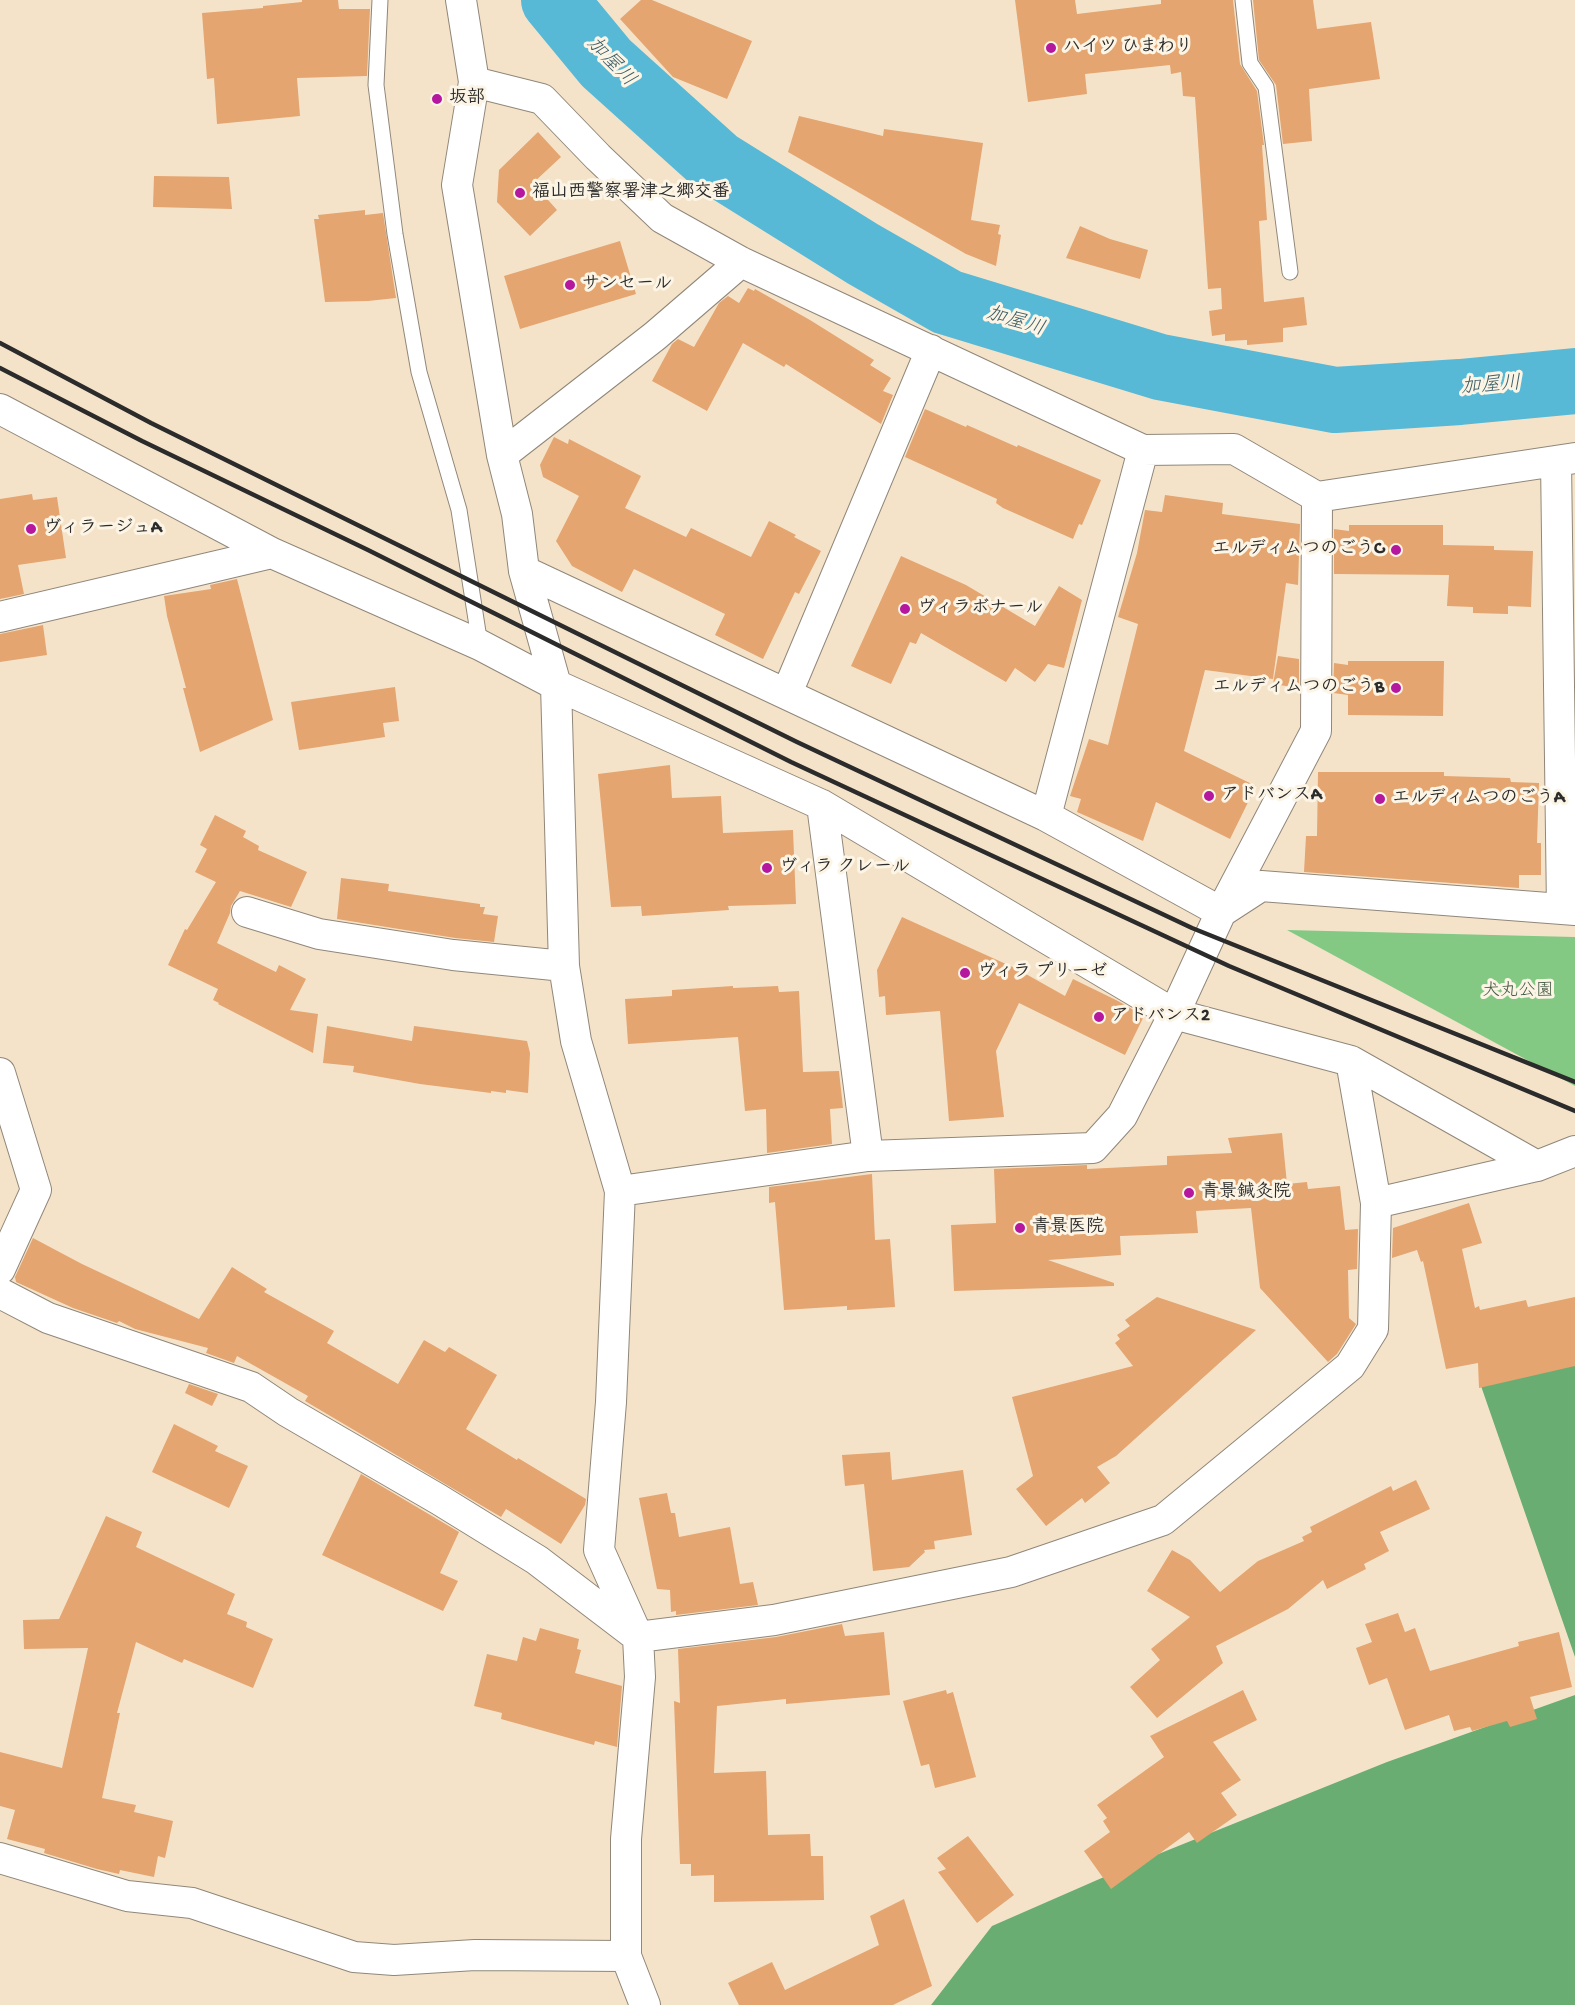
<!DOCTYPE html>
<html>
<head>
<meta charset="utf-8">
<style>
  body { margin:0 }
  canvas { display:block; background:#f5e3c9 }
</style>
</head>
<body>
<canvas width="1575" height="2005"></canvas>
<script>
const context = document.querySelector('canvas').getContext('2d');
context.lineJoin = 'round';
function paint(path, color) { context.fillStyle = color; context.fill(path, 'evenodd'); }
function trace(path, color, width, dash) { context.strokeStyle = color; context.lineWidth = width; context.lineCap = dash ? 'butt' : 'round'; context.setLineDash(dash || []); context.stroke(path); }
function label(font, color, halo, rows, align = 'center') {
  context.font = font + ' "Gochi Hand","Klee One",sans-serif'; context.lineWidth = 6; context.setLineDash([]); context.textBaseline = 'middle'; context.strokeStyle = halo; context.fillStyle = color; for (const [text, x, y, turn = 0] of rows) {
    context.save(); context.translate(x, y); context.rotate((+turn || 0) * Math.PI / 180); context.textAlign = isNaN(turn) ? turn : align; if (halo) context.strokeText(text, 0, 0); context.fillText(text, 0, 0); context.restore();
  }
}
paint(new Path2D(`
  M 1287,930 L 1575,937 L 1575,1086 Z`), '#83c984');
paint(new Path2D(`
  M 1575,1361 L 1575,1657 L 1481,1386 Z
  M 1575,1695 L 1575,2005 L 931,2005 L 992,1926 L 1136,1863 L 1387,1762 Z`), '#6aad72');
trace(new Path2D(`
  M 554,0 L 606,63 L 717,163 L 863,254 L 947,302 L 1160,367 L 1335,400 L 1460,392 L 1575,381`), '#58b9d7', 66);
paint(new Path2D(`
  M 302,0 L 338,0 L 339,9 L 370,9 L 367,76 L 297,78 L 300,116 L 217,124 L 214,78 L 207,79 L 202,13 L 263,8 L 263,6 L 302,2 Z
  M 641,0 L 652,0 L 752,41 L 727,99 L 673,77 L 620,19 Z
  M 1015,0 L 1075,0 L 1077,14 L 1161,4 L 1161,0 L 1233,0 L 1240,64 L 1257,91 L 1264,145 L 1262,145 L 1267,220 L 1259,221 L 1264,302 L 1304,297 L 1307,325 L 1283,328 L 1283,342 L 1247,345 L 1247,340 L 1225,341 L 1225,334 L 1212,336 L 1209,311 L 1222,309 L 1221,288 L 1208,289 L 1195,97 L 1183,96 L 1181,72 L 1171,74 L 1170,65 L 1085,74 L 1087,94 L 1028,102 Z
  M 1253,0 L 1313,0 L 1317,29 L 1371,22 L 1380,79 L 1309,89 L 1312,141 L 1283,144 L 1276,85 L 1259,60 Z
  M 799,116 L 883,136 L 884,129 L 983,143 L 971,220 L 1000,225 L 998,234 L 1001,235 L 996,266 L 966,254 L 788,152 Z
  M 538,132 L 561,157 L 533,183 L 557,210 L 530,236 L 497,202 L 499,170 Z
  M 154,176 L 229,177 L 232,209 L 153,207 Z
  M 365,210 L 365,215 L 383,213 L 396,298 L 368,301 L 325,302 L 314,219 L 319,219 L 318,215 Z
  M 1080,226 L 1110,239 L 1148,250 L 1140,279 L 1066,258 Z
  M 620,241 L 636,294 L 520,329 L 504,276 Z
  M 748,288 L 754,291 L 755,289 L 810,320 L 874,360 L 870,365 L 891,378 L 883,391 L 893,395 L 881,424 L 786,364 L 784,367 L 743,343 L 707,411 L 652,381 L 672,344 L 678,339 L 694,347 L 719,303 L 728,296 L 739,303 Z
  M 925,409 L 966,427 L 967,425 L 1017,447 L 1018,445 L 1101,480 L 1082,525 L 1079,524 L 1073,539 L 1003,508 L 996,503 L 997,499 L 905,457 Z
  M 554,437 L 568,444 L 569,439 L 641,476 L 625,508 L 686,537 L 691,528 L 751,557 L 769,521 L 796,535 L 794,537 L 821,551 L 799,594 L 795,592 L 763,659 L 715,635 L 725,614 L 634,569 L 622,592 L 572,566 L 556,541 L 579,496 L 543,477 L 540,465 Z
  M 32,494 L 33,500 L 57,497 L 66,558 L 18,565 L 24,594 L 0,599 L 0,499 Z
  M 1165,495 L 1223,503 L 1222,514 L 1300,524 L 1298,585 L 1286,583 L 1273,679 L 1205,670 L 1184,751 L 1256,786 L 1230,839 L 1156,802 L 1143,841 L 1077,812 L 1081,799 L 1070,796 L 1089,739 L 1108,745 L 1138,624 L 1118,617 L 1137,553 L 1145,510 L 1162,512 Z
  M 1349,525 L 1443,525 L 1443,545 L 1494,546 L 1494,550 L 1533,551 L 1531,607 L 1508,606 L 1508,614 L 1473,613 L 1473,607 L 1447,606 L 1449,575 L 1334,574 L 1334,529 L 1349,531 Z
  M 901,556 L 966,585 L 1035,626 L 1059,586 L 1082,600 L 1064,668 L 1048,664 L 1035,682 L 1015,668 L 1006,682 L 921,633 L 916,644 L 910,642 L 891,684 L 851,666 Z
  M 237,579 L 273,720 L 200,752 L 183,688 L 186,688 L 167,616 L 164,596 L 211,589 L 210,585 Z
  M 43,625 L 47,655 L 0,662 L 0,634 Z
  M 1278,656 L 1299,659 L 1299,688 L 1273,684 Z
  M 1348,661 L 1444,661 L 1443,716 L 1348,715 L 1348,695 L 1333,693 L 1334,663 L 1348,665 Z
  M 395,687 L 399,721 L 383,723 L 385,737 L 299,750 L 291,702 Z
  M 670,765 L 672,798 L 721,796 L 723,833 L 793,830 L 796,904 L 728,906 L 729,910 L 642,916 L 641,906 L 611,907 L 598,774 Z
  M 1318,772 L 1444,772 L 1444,776 L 1510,778 L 1511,782 L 1539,783 L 1537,843 L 1541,843 L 1541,875 L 1519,875 L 1519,888 L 1304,872 L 1306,836 L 1317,836 Z
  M 215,815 L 246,831 L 243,837 L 259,846 L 258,850 L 307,872 L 291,907 L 240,891 L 231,906 L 230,913 L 217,943 L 276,972 L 279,965 L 306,979 L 290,1010 L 318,1014 L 313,1053 L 218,1004 L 219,1003 L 213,1000 L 218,989 L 168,965 L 185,929 L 187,930 L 216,882 L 195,872 L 207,849 L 200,845 Z
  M 341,878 L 389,884 L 388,891 L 480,904 L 480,907 L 485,907 L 483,914 L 498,916 L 494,942 L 455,938 L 337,919 Z
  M 902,917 L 1017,969 L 1065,996 L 1073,979 L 1118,1001 L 1144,1016 L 1125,1055 L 1019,1003 L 996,1051 L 1004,1117 L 949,1121 L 940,1011 L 886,1015 L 885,996 L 879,997 L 877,970 Z
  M 733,986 L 733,988 L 778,986 L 779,992 L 799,991 L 803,1072 L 839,1071 L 843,1108 L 830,1109 L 832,1144 L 767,1153 L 766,1109 L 745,1111 L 738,1037 L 628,1044 L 625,999 L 672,996 L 672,990 Z
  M 327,1026 L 412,1041 L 414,1026 L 527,1041 L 530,1053 L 528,1093 L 506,1090 L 506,1093 L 491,1091 L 491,1093 L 420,1084 L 353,1072 L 354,1066 L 323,1063 Z
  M 1282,1133 L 1287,1184 L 1307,1182 L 1308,1189 L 1340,1186 L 1345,1230 L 1358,1229 L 1357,1269 L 1348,1270 L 1349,1318 L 1356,1324 L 1337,1354 L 1328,1362 L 1260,1288 L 1251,1208 L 1196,1211 L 1198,1233 L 1120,1236 L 1121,1255 L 1048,1260 L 1114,1283 L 1114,1286 L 954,1291 L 951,1225 L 996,1223 L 994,1169 L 1087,1165 L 1087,1169 L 1167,1165 L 1167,1156 L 1232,1153 L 1228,1138 Z
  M 872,1174 L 875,1240 L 890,1239 L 895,1307 L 847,1310 L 847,1306 L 784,1310 L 775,1202 L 769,1203 L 769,1187 Z
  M 1469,1203 L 1482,1243 L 1462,1249 L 1475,1308 L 1479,1306 L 1480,1310 L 1526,1300 L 1528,1307 L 1575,1297 L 1575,1366 L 1479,1388 L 1478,1363 L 1446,1369 L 1423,1261 L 1421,1262 L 1417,1250 L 1392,1258 L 1393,1228 Z
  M 33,1238 L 82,1264 L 199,1319 L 232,1267 L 267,1289 L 264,1292 L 334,1331 L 327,1343 L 398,1384 L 424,1340 L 445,1352 L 449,1347 L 497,1375 L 466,1429 L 517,1460 L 518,1458 L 586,1499 L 585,1505 L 561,1544 L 506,1509 L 501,1517 L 305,1401 L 308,1396 L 237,1356 L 234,1363 L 206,1353 L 208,1348 L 135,1329 L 119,1321 L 117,1323 L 73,1308 L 16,1282 L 15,1277 Z
  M 1157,1297 L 1256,1330 L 1116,1456 L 1097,1467 L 1110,1483 L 1085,1503 L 1082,1498 L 1046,1526 L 1016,1489 L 1033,1476 L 1012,1397 L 1133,1366 L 1115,1343 L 1120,1339 L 1117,1335 L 1130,1326 L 1125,1320 Z
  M 189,1384 L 218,1394 L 212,1406 L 185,1393 Z
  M 174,1424 L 218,1446 L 215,1451 L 248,1466 L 229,1508 L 152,1472 Z
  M 890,1452 L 892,1480 L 963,1470 L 972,1535 L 934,1541 L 935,1549 L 924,1550 L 925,1552 L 909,1567 L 873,1571 L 864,1484 L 845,1486 L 842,1455 Z
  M 361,1474 L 459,1532 L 440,1573 L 458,1581 L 443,1611 L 322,1555 Z
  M 1416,1480 L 1430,1509 L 1380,1532 L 1389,1551 L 1364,1564 L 1366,1569 L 1327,1589 L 1323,1580 L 1288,1609 L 1216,1646 L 1223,1663 L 1157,1718 L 1130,1687 L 1160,1660 L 1151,1649 L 1190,1617 L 1147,1591 L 1172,1550 L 1190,1560 L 1220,1592 L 1258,1561 L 1304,1541 L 1302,1537 L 1312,1532 L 1310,1527 L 1391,1486 L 1393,1491 Z
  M 667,1493 L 671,1513 L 675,1513 L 679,1537 L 730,1527 L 740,1584 L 753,1582 L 758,1605 L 676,1615 L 676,1611 L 671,1612 L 670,1590 L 657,1589 L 639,1498 Z
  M 106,1516 L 142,1532 L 136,1547 L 235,1594 L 227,1614 L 247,1622 L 246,1627 L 273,1639 L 253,1688 L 184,1659 L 182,1663 L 136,1642 L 117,1713 L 120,1713 L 102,1798 L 136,1805 L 134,1812 L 173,1821 L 165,1858 L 158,1856 L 154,1877 L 120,1870 L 119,1874 L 97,1869 L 44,1853 L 45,1849 L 7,1839 L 15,1810 L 0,1806 L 0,1752 L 62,1768 L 88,1648 L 24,1649 L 23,1620 L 59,1619 Z
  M 1398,1613 L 1405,1632 L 1415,1628 L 1430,1671 L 1519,1646 L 1518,1642 L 1559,1632 L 1572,1687 L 1530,1697 L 1537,1719 L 1510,1727 L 1507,1721 L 1472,1731 L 1470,1727 L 1454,1731 L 1449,1715 L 1405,1730 L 1387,1678 L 1369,1685 L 1356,1648 L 1372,1642 L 1365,1624 Z
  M 842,1624 L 845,1636 L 884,1632 L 890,1695 L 786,1704 L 786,1699 L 717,1706 L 714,1773 L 766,1771 L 768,1835 L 810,1834 L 811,1856 L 823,1856 L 824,1900 L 714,1902 L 714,1875 L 691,1876 L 691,1864 L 680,1864 L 674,1701 L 680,1703 L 678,1649 L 776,1637 Z
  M 540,1628 L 579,1639 L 577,1649 L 581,1650 L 575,1673 L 622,1686 L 617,1747 L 595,1741 L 594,1745 L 501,1719 L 502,1713 L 474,1706 L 487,1654 L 517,1661 L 523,1637 L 536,1641 Z
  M 946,1690 L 947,1694 L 953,1692 L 976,1777 L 935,1788 L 929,1764 L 921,1766 L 903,1701 Z
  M 1243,1690 L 1257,1720 L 1213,1742 L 1241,1780 L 1221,1793 L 1237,1815 L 1197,1843 L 1189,1832 L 1111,1889 L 1084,1851 L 1110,1832 L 1103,1821 L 1107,1818 L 1097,1805 L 1164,1757 L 1150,1736 Z
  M 968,1836 L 1014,1895 L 977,1923 L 938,1872 L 946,1869 L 937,1858 Z
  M 904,1899 L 932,1986 L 893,2005 L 739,2005 L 728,1983 L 772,1962 L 785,1990 L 879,1945 L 870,1916 Z`), '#e4a570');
const service = new Path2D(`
  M 380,0 L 376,85 L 395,234 L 419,372 L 459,510 L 480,645
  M 1243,0 L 1250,63 L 1266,87 L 1290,272`);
const minor = new Path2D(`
  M 461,0 L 474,82 L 457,185 L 502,455 L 517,514 L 524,571 L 556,685 L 564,966 L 576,1041 L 620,1191 L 611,1402 L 599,1550 L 638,1637 L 640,1677 L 626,1839 L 626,1956 L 645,2005
  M 474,82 L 542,99 L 598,157 L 662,218 L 741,262 L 1143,450 L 1234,449 L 1317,497 L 1575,458
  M 0,409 L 272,553 L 480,645 L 556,685 L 822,805 L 1174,1014 L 1351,1061 L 1537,1166
  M 502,455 L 655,336 L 741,262
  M 1556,461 L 1562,909
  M 524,571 L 1046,816 L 1221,912 L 1261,886 L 1575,910
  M 0,617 L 272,553
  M 787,693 L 931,350
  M 822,805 L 868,1156
  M 1046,816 L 1143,450
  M 247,912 L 319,934 L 453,955 L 564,966
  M 0,1073 L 36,1190 L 0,1269
  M 620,1191 L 868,1156 L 1093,1148 L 1122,1116 L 1174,1014 L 1221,912 L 1316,731 L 1317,497
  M 1376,1203 L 1537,1166 L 1575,1151
  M 0,1293 L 48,1318 L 251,1387 L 288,1412 L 438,1499 L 537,1560 L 638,1637 L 774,1620 L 1011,1572 L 1163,1520 L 1350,1366 L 1373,1329 L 1376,1203 L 1351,1061
  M 0,1858 L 127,1896 L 192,1903 L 354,1957 L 394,1960 L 475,1955 L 626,1956`);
trace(service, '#90877a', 17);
trace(minor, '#90877a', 32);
trace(service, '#fff', 15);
trace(minor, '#fff', 30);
trace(new Path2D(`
  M 0,343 L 151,423 L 797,742 L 1192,928 L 1575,1082
  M 0,368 L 142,441 L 368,550 L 791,762 L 1229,966 L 1575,1111`), '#2b2b2b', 4.5);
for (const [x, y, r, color] of [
  [1051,48,6,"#b5179e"],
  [437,99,6,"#b5179e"],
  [520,193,6,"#b5179e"],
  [570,285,6,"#b5179e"],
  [31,529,6,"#b5179e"],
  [1396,550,6,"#b5179e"],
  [905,609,6,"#b5179e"],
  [1396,688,6,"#b5179e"],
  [1209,796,6,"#b5179e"],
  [1380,799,6,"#b5179e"],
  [767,868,6,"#b5179e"],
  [965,973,6,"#b5179e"],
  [1099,1017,6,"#b5179e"],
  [1189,1193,6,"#b5179e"],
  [1020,1228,6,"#b5179e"]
]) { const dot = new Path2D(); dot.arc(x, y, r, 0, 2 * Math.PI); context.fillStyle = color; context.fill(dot); trace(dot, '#fcf5e5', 2); }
label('bold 18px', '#2b2b2b', '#fcf5e5', [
  ["ハイツ ひまわり",1063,48],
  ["坂部",449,99],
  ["福山西警察署津之郷交番",532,193],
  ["サンセール",582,285],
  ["ヴィラージュA",43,529],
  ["エルディムつのごうC",1384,550,"right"],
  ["ヴィラボナール",917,609],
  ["エルディムつのごうB",1384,688,"right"],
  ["アドバンスA",1221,796],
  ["エルディムつのごうA",1392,799],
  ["ヴィラ クレール",779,868],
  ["ヴィラ プリーゼ",977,973],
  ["アドバンス2",1111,1017],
  ["青景鍼灸院",1201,1193],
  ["青景医院",1032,1228]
], 'left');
label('18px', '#455a46', '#fcf5e5', [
  ["犬丸公園",1518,992]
]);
label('italic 20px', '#3b5d67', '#fcf5e5', [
  ["加屋川",610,63,46],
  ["加屋川",1015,323,17],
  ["加屋川",1491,387,-4]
]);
</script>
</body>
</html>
